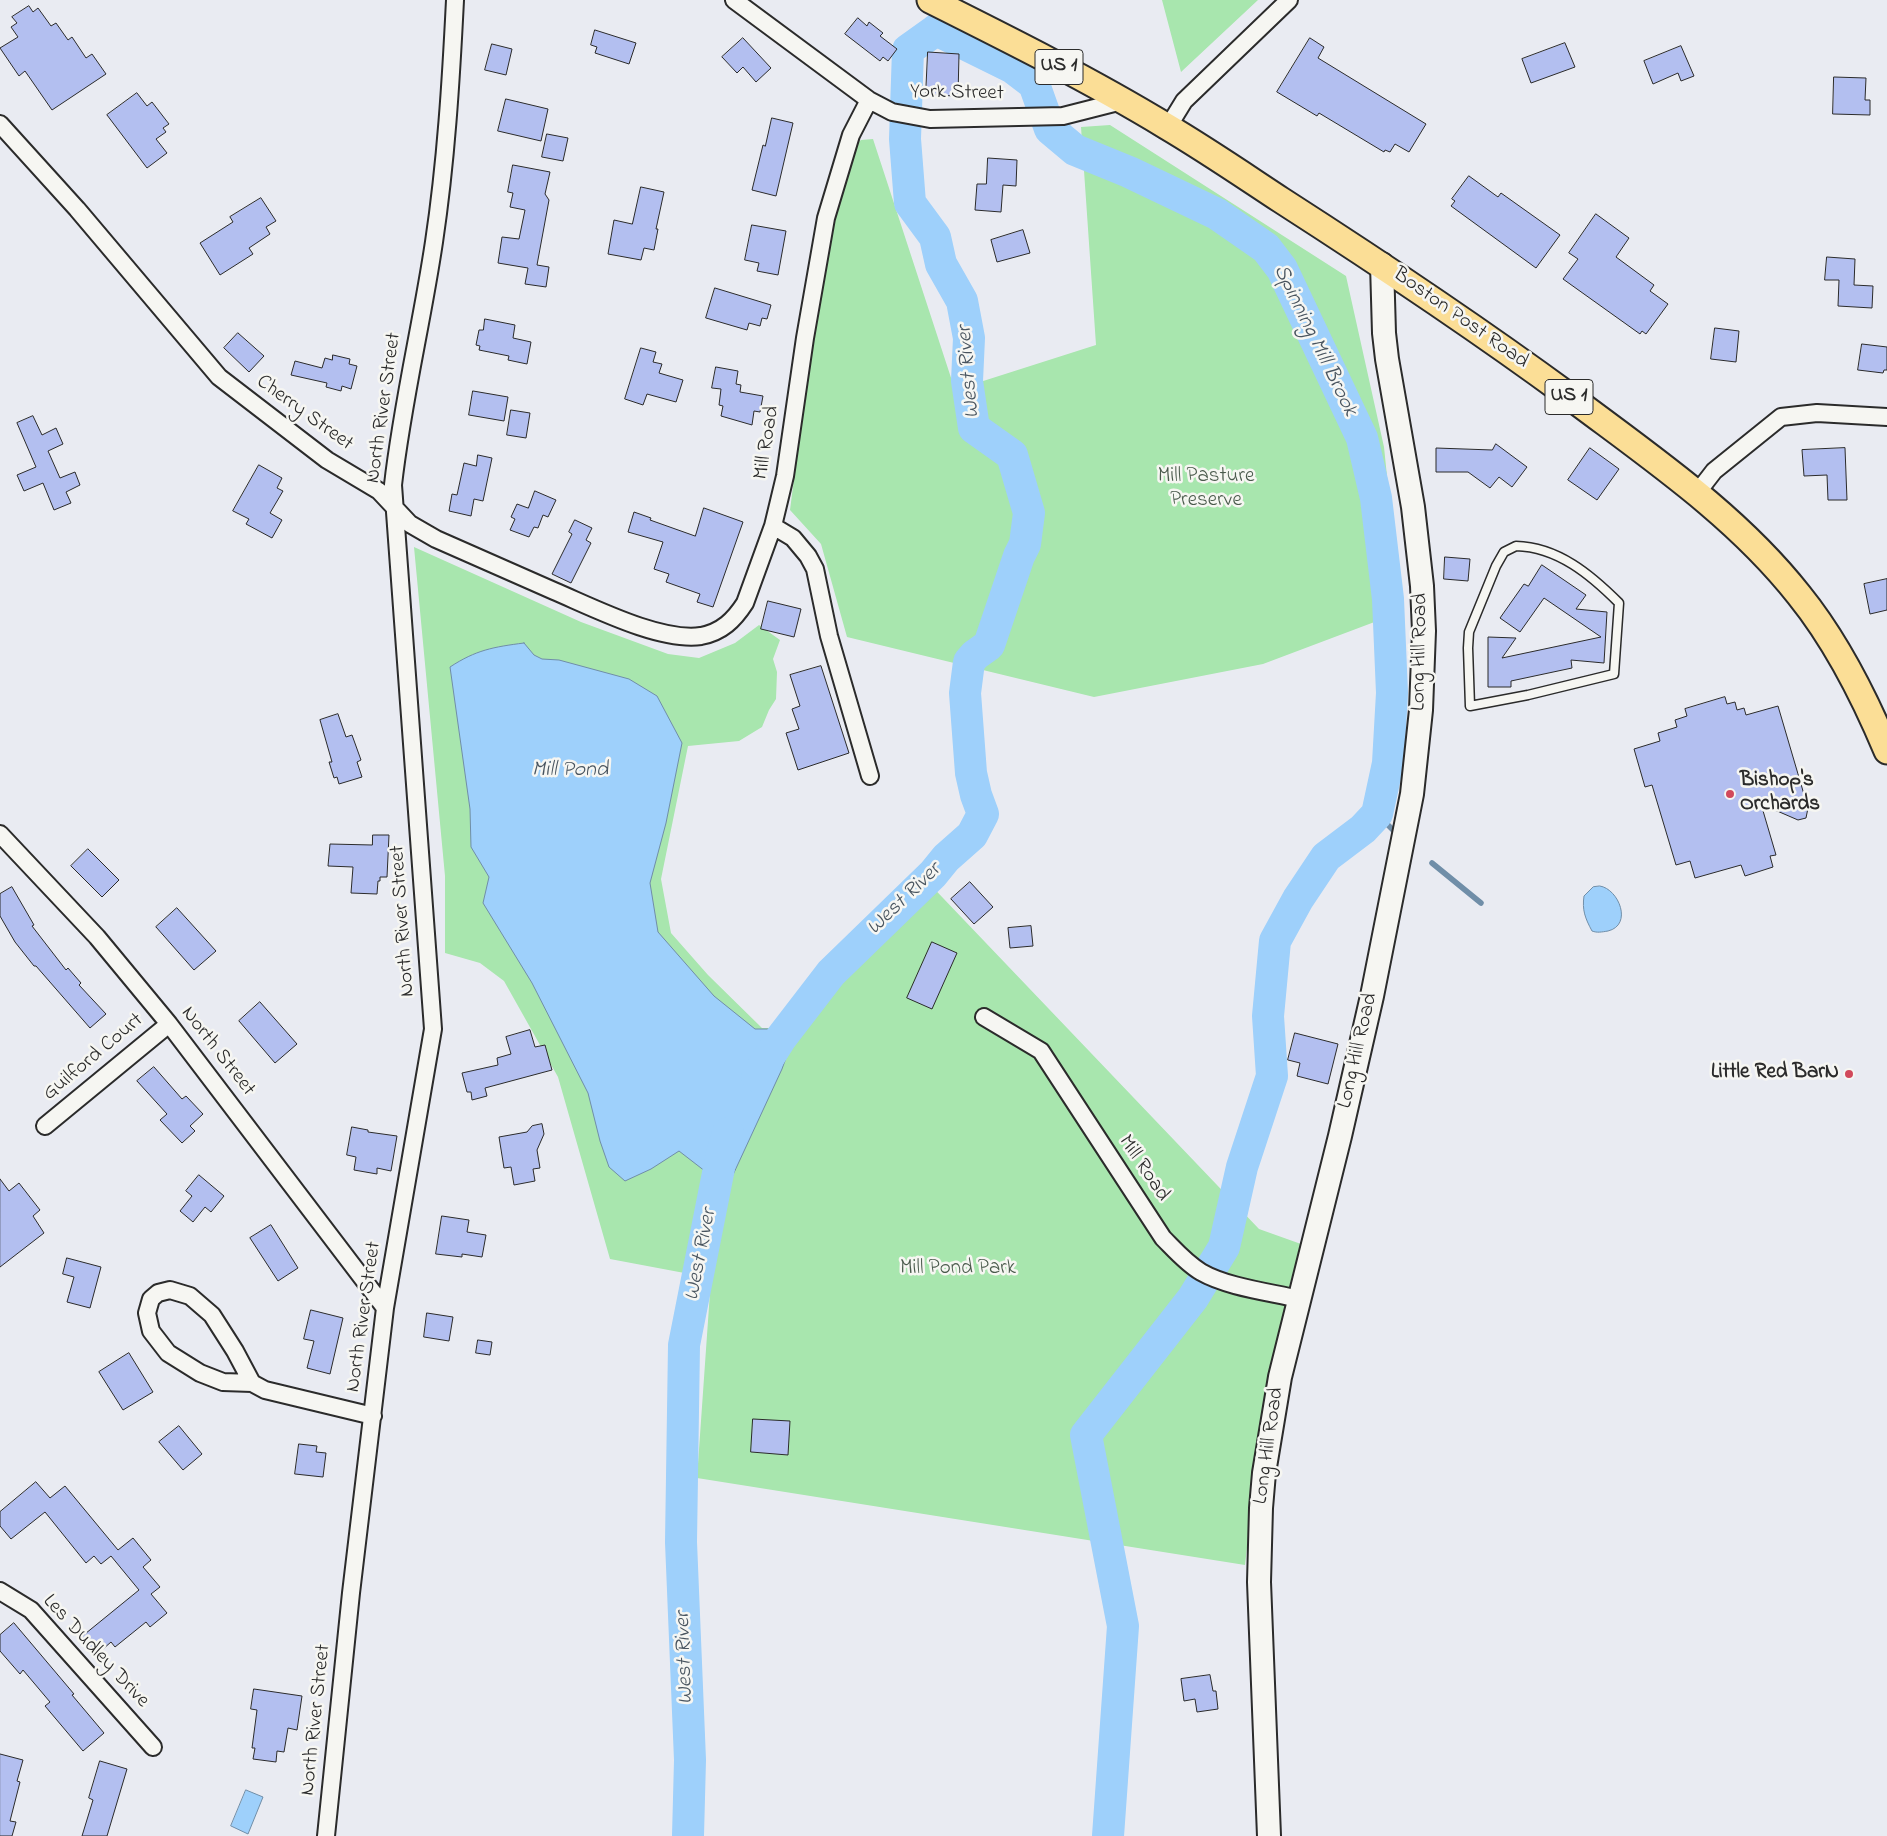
<!DOCTYPE html>
<html>
<head>
<meta charset="utf-8">
<style>
  body { margin:0 }
  canvas { display:block; background:#e9ebf2 }
</style>
</head>
<body>
<canvas width="1887" height="1836"></canvas>
<script>
const context = document.querySelector('canvas').getContext('2d');
context.lineJoin = 'round';
function paint(path, color) { context.fillStyle = color; context.fill(path, 'evenodd'); }
function trace(path, color, width, dash) { context.strokeStyle = color; context.lineWidth = width; context.lineCap = dash ? 'butt' : 'round'; context.setLineDash(dash || []); context.stroke(path); }
function label(font, color, halo, rows, align = 'center') {
  context.font = font + ' "Indie Flower",sans-serif'; context.lineWidth = 5; context.setLineDash([]); context.textBaseline = 'middle'; context.strokeStyle = halo; context.fillStyle = color; for (const [text, x, y, turn = 0] of rows) {
    context.save(); context.translate(x, y); context.rotate((+turn || 0) * Math.PI / 180); context.textAlign = isNaN(turn) ? turn : align; if (halo) context.strokeText(text, 0, 0); context.fillText(text, 0, 0); context.restore();
  }
}
paint(new Path2D(`
  M 1162,0 L 1258,0 L 1181,72 Z
  M 1110,125 L 1346,276 L 1384,447 L 1401,612 L 1263,664 L 1094,697 L 847,637 L 821,544 L 790,510 L 819,284 L 829,228 L 853,147 L 861,140 L 873,139 L 955,390 L 1096,345 L 1081,127 Z
  M 414,547 L 581,622 L 668,654 L 699,658 L 735,643 L 759,625 L 780,640 L 773,659 L 777,672 L 776,699 L 769,710 L 762,727 L 739,741 L 688,746 L 661,879 L 671,933 L 708,975 L 762,1028 L 784,1028 L 819,980 L 922,876 L 1259,1229 L 1301,1244 C 1270,1348 1258,1457 1245,1565 L 697,1478 L 711,1278 L 610,1259 L 558,1077 L 504,981 L 480,963 L 445,953 L 445,876 Z`), '#a8e6ae');
const water = new Path2D(`
  M 524,643 L 534,655 L 542,659 L 559,660 L 629,679 L 657,696 L 682,743 L 666,823 L 650,883 L 658,932 L 714,996 L 755,1029 L 771,1029 L 790,1047 L 782,1069 L 732,1177 L 710,1175 L 679,1151 L 651,1169 L 625,1181 L 609,1167 L 600,1141 L 588,1093 L 532,983 L 483,903 L 489,877 L 471,847 L 470,809 L 450,667 C 476,650 493,647 524,643 Z
  M 1600,886 C 1619,889 1633,925 1608,931 C 1602,932 1597,933 1592,931 C 1585,918 1582,910 1584,896 L 1593,887 Z
  M 246,1790 L 263,1797 L 248,1834 L 231,1826 Z`);
paint(water, '#9ed0fb');
trace(water, '#708ea8', 1);
trace(new Path2D(`
  M 1377,814 L 1394,831
  M 1432,863 L 1481,903`), '#708ea8', 5.5);
trace(new Path2D(`
  M 936,30 L 1013,68 L 1034,84 L 1050,129 L 1075,150 L 1129,172 L 1217,214 L 1266,248 L 1282,269 L 1362,438 L 1376,498 L 1388,599 L 1392,693 L 1388,763 L 1377,814 L 1363,829 L 1326,857 L 1298,899 L 1275,941 L 1268,1016 L 1272,1076 L 1242,1167 L 1224,1247 L 1193,1298 L 1086,1435 L 1123,1626 L 1108,1836
  M 757,1076 L 781,1038 L 831,973 L 933,874 L 946,858 L 972,835 L 983,814 L 976,795 L 971,773 L 965,693 L 969,662 L 975,655 L 989,645 L 1019,556 L 1025,544 L 1029,513 L 1012,455 L 974,428 L 967,381 L 969,338 L 962,301 L 941,264 L 935,237 L 910,203 L 905,139 L 908,50 L 936,30
  M 688,1836 L 690,1760 L 681,1542 L 684,1345 L 722,1153 L 728,1133`), '#9ed0fb', 32);
const building = new Path2D(`
  M 29,6 L 33,12 L 38,8 L 51,26 L 56,23 L 68,40 L 72,37 L 86,58 L 92,54 L 106,74 L 52,110 L 25,71 L 19,76 L 0,48 L 18,37 L 11,27 L 17,23 L 12,17 Z
  M 858,18 L 867,26 L 869,22 L 883,33 L 880,36 L 897,49 L 888,61 L 883,57 L 880,61 L 845,34 Z
  M 595,30 L 636,43 L 629,64 L 595,53 L 597,47 L 591,45 Z
  M 743,38 L 771,68 L 756,82 L 743,67 L 737,73 L 722,57 Z
  M 1310,38 L 1324,47 L 1318,58 L 1426,124 L 1409,152 L 1395,144 L 1390,152 L 1385,150 L 1384,152 L 1319,113 L 1317,116 L 1277,92 Z
  M 1565,43 L 1575,67 L 1531,83 L 1522,59 Z
  M 492,44 L 512,49 L 506,75 L 485,70 Z
  M 1681,46 L 1694,76 L 1681,81 L 1678,73 L 1653,84 L 1644,61 Z
  M 928,52 L 959,54 L 958,96 L 926,95 Z
  M 1834,77 L 1866,78 L 1865,100 L 1870,100 L 1870,115 L 1833,114 Z
  M 137,93 L 147,106 L 152,102 L 169,124 L 163,128 L 166,132 L 156,139 L 167,153 L 147,168 L 107,115 Z
  M 506,99 L 548,109 L 541,141 L 498,131 Z
  M 772,118 L 793,123 L 776,196 L 752,190 L 763,145 L 765,146 Z
  M 547,134 L 568,138 L 563,161 L 542,157 Z
  M 988,158 L 1017,160 L 1016,186 L 1003,185 L 1001,212 L 975,210 L 977,184 L 986,184 Z
  M 513,165 L 550,172 L 545,194 L 549,200 L 537,265 L 549,267 L 546,287 L 525,284 L 528,268 L 498,263 L 502,237 L 519,239 L 525,210 L 510,207 L 513,193 L 508,192 Z
  M 1469,176 L 1498,197 L 1501,193 L 1560,235 L 1536,268 L 1451,206 L 1455,201 L 1452,199 Z
  M 641,187 L 664,192 L 656,229 L 658,229 L 654,250 L 644,248 L 641,260 L 608,254 L 614,220 L 632,224 Z
  M 261,198 L 276,221 L 266,227 L 270,234 L 249,248 L 253,254 L 220,275 L 200,243 L 233,222 L 230,217 Z
  M 1596,214 L 1629,238 L 1616,257 L 1654,285 L 1650,291 L 1668,304 L 1646,334 L 1642,331 L 1640,334 L 1563,279 L 1578,259 L 1569,253 Z
  M 752,225 L 786,231 L 778,275 L 757,271 L 759,263 L 745,260 Z
  M 1023,230 L 1030,253 L 997,262 L 991,240 Z
  M 1827,257 L 1855,259 L 1854,285 L 1873,286 L 1872,308 L 1838,306 L 1839,280 L 1825,280 Z
  M 715,288 L 771,305 L 767,319 L 762,318 L 760,326 L 749,323 L 747,330 L 706,318 Z
  M 485,319 L 515,325 L 513,338 L 531,342 L 527,364 L 508,360 L 509,356 L 479,350 L 480,346 L 476,345 L 479,330 L 483,330 Z
  M 1715,328 L 1739,331 L 1736,362 L 1711,359 Z
  M 238,333 L 264,356 L 249,372 L 224,348 Z
  M 1862,344 L 1887,347 L 1887,370 L 1884,370 L 1883,373 L 1858,370 Z
  M 641,348 L 656,352 L 653,362 L 662,364 L 659,373 L 683,380 L 676,402 L 647,394 L 643,405 L 625,399 Z
  M 333,355 L 350,359 L 349,364 L 357,366 L 351,389 L 342,386 L 341,391 L 326,387 L 327,383 L 291,375 L 295,361 L 322,368 L 325,358 L 332,360 Z
  M 716,367 L 738,371 L 736,384 L 741,385 L 740,392 L 763,396 L 760,412 L 754,411 L 752,425 L 721,416 L 723,406 L 719,405 L 721,389 L 712,388 Z
  M 473,391 L 508,397 L 504,421 L 469,415 Z
  M 511,410 L 530,413 L 526,438 L 507,435 Z
  M 33,416 L 42,435 L 56,428 L 63,444 L 48,451 L 60,478 L 75,472 L 80,485 L 66,492 L 71,503 L 54,510 L 43,483 L 24,491 L 17,475 L 36,467 L 17,423 Z
  M 1496,444 L 1527,467 L 1512,487 L 1499,477 L 1490,488 L 1468,472 L 1436,472 L 1436,448 L 1492,450 Z
  M 1590,448 L 1619,469 L 1597,500 L 1568,480 Z
  M 1845,448 L 1847,500 L 1828,500 L 1827,475 L 1804,476 L 1802,450 Z
  M 478,455 L 492,458 L 483,501 L 474,499 L 471,516 L 449,511 L 452,494 L 457,495 L 464,463 L 476,466 Z
  M 259,465 L 282,478 L 277,488 L 283,491 L 270,513 L 282,520 L 272,538 L 246,524 L 249,519 L 233,511 Z
  M 535,491 L 556,500 L 548,517 L 543,515 L 538,528 L 534,527 L 529,537 L 510,530 L 515,519 L 511,517 L 517,504 L 528,508 Z
  M 704,508 L 743,522 L 713,607 L 697,602 L 700,594 L 666,582 L 669,574 L 654,569 L 663,542 L 628,532 L 634,512 L 651,518 L 650,520 L 695,536 Z
  M 575,520 L 592,528 L 586,540 L 591,543 L 571,583 L 552,574 L 572,534 L 569,532 Z
  M 1445,557 L 1470,559 L 1468,581 L 1444,579 Z
  M 1542,565 L 1586,595 L 1576,609 L 1607,612 L 1604,663 L 1571,660 L 1572,668 L 1511,681 L 1511,687 L 1488,687 L 1488,637 L 1516,638 L 1502,658 L 1601,637 L 1544,598 L 1520,632 L 1500,618 L 1524,584 L 1528,586 Z
  M 1887,579 L 1887,610 L 1870,614 L 1864,584 Z
  M 768,601 L 801,609 L 794,637 L 761,629 Z
  M 821,666 L 849,753 L 798,770 L 786,733 L 799,729 L 792,709 L 800,706 L 790,675 Z
  M 1725,697 L 1727,704 L 1735,702 L 1737,710 L 1744,708 L 1746,715 L 1778,706 L 1808,808 L 1806,818 L 1798,820 L 1761,804 L 1776,855 L 1770,856 L 1773,867 L 1745,876 L 1741,865 L 1695,878 L 1690,861 L 1676,865 L 1652,785 L 1645,787 L 1634,749 L 1660,741 L 1658,733 L 1677,727 L 1675,720 L 1687,716 L 1685,709 Z
  M 338,714 L 346,737 L 352,735 L 361,760 L 357,762 L 362,777 L 339,784 L 337,777 L 334,778 L 329,762 L 332,762 L 320,720 Z
  M 373,835 L 389,835 L 387,877 L 380,877 L 380,881 L 378,881 L 377,894 L 351,893 L 353,867 L 328,866 L 330,844 L 372,845 Z
  M 88,849 L 119,880 L 102,897 L 71,866 Z
  M 970,882 L 993,907 L 974,924 L 951,899 Z
  M 12,887 L 34,925 L 32,926 L 66,970 L 68,968 L 81,983 L 79,985 L 106,1014 L 90,1028 L 36,966 L 34,966 L 15,942 L 0,916 L 0,894 Z
  M 177,908 L 216,951 L 194,970 L 156,927 Z
  M 1031,926 L 1033,946 L 1010,948 L 1008,928 Z
  M 932,942 L 957,953 L 932,1009 L 907,998 Z
  M 260,1002 L 297,1044 L 275,1063 L 239,1021 Z
  M 530,1030 L 535,1047 L 545,1045 L 552,1070 L 485,1088 L 487,1096 L 472,1100 L 471,1092 L 467,1092 L 462,1073 L 498,1065 L 497,1058 L 511,1054 L 506,1037 Z
  M 1295,1033 L 1338,1044 L 1328,1084 L 1297,1076 L 1300,1063 L 1288,1060 Z
  M 154,1067 L 182,1099 L 186,1096 L 203,1114 L 190,1126 L 195,1131 L 182,1143 L 160,1120 L 167,1114 L 137,1081 Z
  M 542,1124 L 544,1134 L 537,1150 L 540,1168 L 533,1169 L 535,1181 L 514,1185 L 511,1167 L 504,1168 L 499,1137 L 527,1132 L 532,1126 Z
  M 352,1127 L 368,1130 L 368,1132 L 397,1136 L 391,1171 L 377,1168 L 377,1174 L 354,1170 L 356,1157 L 347,1155 Z
  M 199,1175 L 224,1196 L 211,1212 L 205,1207 L 193,1222 L 180,1211 L 192,1196 L 186,1191 Z
  M 0,1179 L 9,1191 L 19,1183 L 40,1210 L 33,1216 L 44,1233 L 0,1267 Z
  M 442,1216 L 469,1220 L 467,1232 L 486,1235 L 482,1257 L 462,1254 L 462,1257 L 436,1254 Z
  M 271,1225 L 298,1268 L 278,1281 L 250,1238 Z
  M 67,1258 L 101,1267 L 90,1308 L 67,1302 L 74,1277 L 63,1274 Z
  M 311,1310 L 343,1318 L 330,1374 L 307,1368 L 314,1341 L 304,1339 Z
  M 427,1313 L 453,1317 L 449,1341 L 424,1337 Z
  M 478,1340 L 492,1342 L 490,1355 L 476,1353 Z
  M 129,1353 L 153,1392 L 123,1410 L 99,1372 Z
  M 753,1419 L 790,1421 L 788,1455 L 751,1452 Z
  M 179,1426 L 202,1454 L 183,1470 L 159,1442 Z
  M 299,1444 L 317,1446 L 316,1452 L 326,1453 L 323,1477 L 295,1474 Z
  M 36,1482 L 50,1498 L 65,1486 L 118,1550 L 133,1538 L 151,1560 L 143,1567 L 160,1587 L 151,1594 L 167,1613 L 150,1627 L 146,1622 L 115,1647 L 111,1642 L 95,1656 L 80,1638 L 139,1590 L 111,1556 L 101,1564 L 94,1556 L 86,1563 L 45,1512 L 11,1539 L 0,1526 L 0,1512 Z
  M 14,1623 L 74,1694 L 72,1695 L 104,1733 L 83,1751 L 45,1706 L 50,1702 L 23,1670 L 20,1674 L 0,1651 L 0,1635 Z
  M 1210,1675 L 1213,1691 L 1216,1691 L 1218,1709 L 1197,1712 L 1195,1699 L 1184,1701 L 1181,1679 Z
  M 254,1689 L 302,1696 L 297,1730 L 288,1728 L 284,1752 L 277,1751 L 276,1762 L 253,1759 L 255,1748 L 252,1748 L 257,1710 L 251,1709 Z
  M 0,1754 L 23,1760 L 17,1781 L 20,1782 L 10,1821 L 16,1822 L 12,1836 L 0,1836 Z
  M 100,1761 L 127,1769 L 107,1836 L 82,1836 L 93,1800 L 89,1798 Z`);
paint(building, '#b3bff0');
trace(building, '#2b2b2b', 1);
const lane = new Path2D(`
  M 1516,546 C 1558,547 1591,575 1619,603 L 1614,674 L 1528,695 L 1470,706 L 1468,648 L 1469,632 L 1496,566 L 1504,552 Z`);
const street = new Path2D(`
  M 734,0 L 869,100 L 892,112 L 930,119 L 1063,116 L 1122,101
  M 869,100 L 851,135 L 826,218 L 805,338 L 785,476 L 773,526 L 793,538 L 808,556 L 815,569 L 829,636 L 870,776
  M 0,124 L 77,209 L 219,377 L 327,460 L 379,491 L 410,524 L 436,539 C 475,556 514,573 554,591 C 592,607 660,642 701,636 C 722,632 734,620 745,603 L 773,526
  M 1168,127 L 1184,101 L 1289,0
  M 1697,493 L 1714,471 L 1781,417 L 1817,413 L 1887,417
  M 0,834 L 97,937 L 169,1024 L 385,1308
  M 984,1017 L 1041,1051 L 1163,1238 C 1175,1250 1186,1263 1201,1272 C 1227,1287 1269,1292 1299,1299
  M 45,1126 L 169,1024
  M 252,1383 L 235,1351 L 212,1315 L 190,1296 L 170,1290 L 158,1293 L 151,1299 L 147,1313 L 151,1331 L 168,1353 L 200,1373 L 223,1382 L 252,1383 L 265,1390 L 373,1416
  M 0,1591 L 31,1610 L 153,1747
  M 326,1836 L 351,1593 L 385,1308 L 433,1029 L 393,485 C 402,404 422,323 434,242 C 446,162 451,81 455,0`);
const secondary = new Path2D(`
  M 1269,1836 L 1259,1582 L 1261,1508 L 1264,1473 L 1280,1377 L 1340,1136 L 1372,996 L 1412,794 L 1421,710 L 1424,631 L 1422,586 L 1413,507 L 1387,359 L 1384,333 L 1382,264`);
const primary = new Path2D(`
  M 930,0 C 1010,40 1090,80 1166,126 C 1205,149 1243,175 1281,200 C 1379,263 1475,327 1569,396 C 1650,457 1736,515 1799,595 C 1837,642 1864,696 1887,751`);
trace(lane, '#2b2b2b', 11);
trace(street, '#2b2b2b', 20);
trace(secondary, '#2b2b2b', 26);
trace(primary, '#2b2b2b', 29);
trace(lane, '#f6f6f2', 8);
trace(street, '#f6f6f2', 16);
trace(secondary, '#f6f6f2', 22);
trace(primary, '#fbde96', 25);
for (const [x, y, r, color] of [
  [1730,794,5,"#d1495b"],
  [1849,1074,5,"#d1495b"]
]) { const dot = new Path2D(); dot.arc(x, y, r, 0, 2 * Math.PI); context.fillStyle = color; context.fill(dot); trace(dot, '#f6f6f2', 2); }
for (const [x, y, w] of [
  [1059,67,48],
  [1569,397,48]
]) { const box = new Path2D(); box.roundRect(x - w / 2, y - 17.5, w, 35, 4); context.fillStyle = '#f6f6f2'; context.fill(box); trace(box, '#2b2b2b', 1); }
label('bold 20px', '#2b2b2b', null, [
  ["US 1",1059,67],
  ["US 1",1569,397]
]);
label('21px', '#2b2b2b', '#f6f6f2', [
  ["York Street",957,94,1],
  ["Boston Post Road",1460,319,35],
  ["North River Street",385,408,-82],
  ["Cherry Street",304,414,36],
  ["Mill Road",768,443,-81],
  ["Long Hill Road",1421,652,-89],
  ["North River Street",404,921,-94],
  ["Long Hill Road",1359,1051,-77],
  ["North Street",217,1052,52],
  ["Guilford Court",94,1058,-40],
  ["Mill Road",1143,1169,56],
  ["North River Street",365,1317,-82],
  ["Long Hill Road",1270,1446,-82],
  ["Les Dudley Drive",95,1652,47],
  ["North River Street",317,1720,-84]
]);
label('21px', '#4a5a4c', '#f6f6f2', [
  ["Mill Pasture",1206,478],
  ["Preserve",1206,502],
  ["Mill Pond Park",958,1270]
]);
label('bold 21px', '#2b2b2b', '#f6f6f2', [
  ["Bishop's",1740,782],
  ["Orchards",1740,806],
  ["Little Red BarN",1839,1074,"right"]
], 'left');
label('italic 22px', '#48545f', '#f6f6f2', [
  ["Spinning Mill Brook",1314,341,64],
  ["West River",970,372,-95],
  ["Mill Pond",570,771],
  ["West River",905,900,-44],
  ["West River",702,1255,-79],
  ["West River",686,1658,-92]
]);
</script>
</body>
</html>
